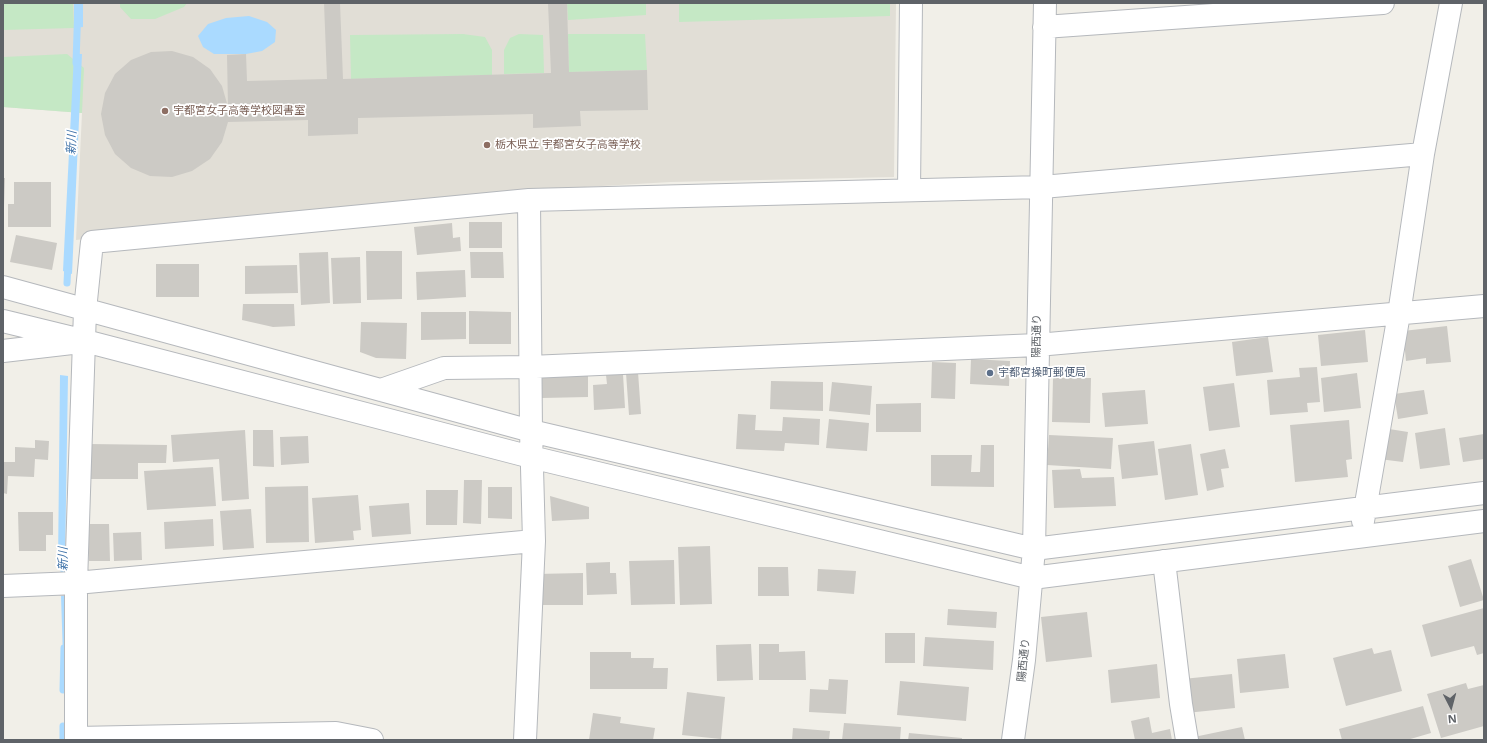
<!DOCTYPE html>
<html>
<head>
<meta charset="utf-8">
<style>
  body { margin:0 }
  #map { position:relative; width:1487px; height:743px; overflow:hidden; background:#f1efe8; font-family:"Open Sans",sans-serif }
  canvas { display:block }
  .frame { position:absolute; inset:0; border:4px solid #5f6368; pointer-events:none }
  .north { position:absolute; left:1431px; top:687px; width:40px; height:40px; -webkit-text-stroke:3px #fff; paint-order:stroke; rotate:174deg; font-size:11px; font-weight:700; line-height:16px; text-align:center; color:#5f6368 }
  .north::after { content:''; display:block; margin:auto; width:14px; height:18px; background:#5f6368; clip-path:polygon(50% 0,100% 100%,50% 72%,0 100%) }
</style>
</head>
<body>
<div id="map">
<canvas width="1487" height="743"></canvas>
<div class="frame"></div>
<div class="north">N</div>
</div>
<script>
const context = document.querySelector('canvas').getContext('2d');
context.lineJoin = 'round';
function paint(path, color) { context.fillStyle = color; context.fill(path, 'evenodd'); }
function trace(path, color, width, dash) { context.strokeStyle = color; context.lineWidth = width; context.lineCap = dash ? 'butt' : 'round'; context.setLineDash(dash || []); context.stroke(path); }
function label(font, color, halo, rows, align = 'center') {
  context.font = font + ' "Open Sans","Noto Sans JP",sans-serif'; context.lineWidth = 3.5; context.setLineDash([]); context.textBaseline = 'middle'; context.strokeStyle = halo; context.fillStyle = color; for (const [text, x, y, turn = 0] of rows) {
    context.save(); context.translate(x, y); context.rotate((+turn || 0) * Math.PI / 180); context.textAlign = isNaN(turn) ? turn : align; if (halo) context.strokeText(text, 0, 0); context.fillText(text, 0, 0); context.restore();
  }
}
paint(new Path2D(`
  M 3,3 L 896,3 L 894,177 L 671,182 L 497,192 L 76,240 L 82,113 L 3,107 Z`), '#e1ded6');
paint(new Path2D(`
  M 3,3 L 73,3 L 74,28 L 3,30 Z
  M 120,3 L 187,3 L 184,7 L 155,19 L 131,19 L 120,7 Z
  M 567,3 L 646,3 L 646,15 L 568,20 Z
  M 679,3 L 890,3 L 890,16 L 679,22 Z
  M 463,34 L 485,37 L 492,50 L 492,75 L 351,79 L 350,35 Z
  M 519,34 L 543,35 L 544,73 L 504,74 L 504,50 L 510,38 Z
  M 568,34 L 645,34 L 647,70 L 569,72 Z
  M 67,54 L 84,68 L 82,113 L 3,107 L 3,57 Z`), '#c5e8c5');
paint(new Path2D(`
  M 74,3 L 83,3 L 83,27 L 74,28 Z
  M 249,16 L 267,22 L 276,30 L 275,42 L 262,51 L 246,54 L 214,54 L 203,47 L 198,36 L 208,24 L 226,18 Z
  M 74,54 L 82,54 L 72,274 L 63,271 Z
  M 60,375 L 68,376 L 65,563 L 58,564 Z
  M 61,596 L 68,596 L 69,656 L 63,657 Z`), '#aadaff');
trace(new Path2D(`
  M 76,63 L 78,3
  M 67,283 L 68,263
  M 64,582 L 64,554
  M 63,690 L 64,648
  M 63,740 L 63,726`), '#aadaff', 7);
paint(new Path2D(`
  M 324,3 L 340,3 L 343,79 L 551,73 L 548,3 L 567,3 L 569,72 L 647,70 L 648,110 L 580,111 L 581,126 L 533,128 L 533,114 L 358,118 L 358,134 L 308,136 L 308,120 L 228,122 L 222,142 L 210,159 L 192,171 L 172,177 L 150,176 L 131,168 L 115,154 L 105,135 L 101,114 L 105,93 L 115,74 L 131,60 L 151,52 L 172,51 L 193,57 L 210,69 L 222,86 L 228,107 L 227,55 L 246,54 L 247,81 L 327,79 Z
  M 3,178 L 5,178 L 4,207 L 3,207 Z
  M 14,182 L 51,182 L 51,227 L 8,227 L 8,204 L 14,204 Z
  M 469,222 L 502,222 L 502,248 L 469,248 Z
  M 452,223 L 453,238 L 460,237 L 461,251 L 417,255 L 414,227 Z
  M 16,235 L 57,243 L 52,270 L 10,262 Z
  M 366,251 L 402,251 L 402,299 L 367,300 Z
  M 328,252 L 330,303 L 301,305 L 299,253 Z
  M 470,252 L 503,252 L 504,278 L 471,278 Z
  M 360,257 L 361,303 L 333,304 L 331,258 Z
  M 156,264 L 199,264 L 199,297 L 156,297 Z
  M 297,265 L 298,293 L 245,294 L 245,266 Z
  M 465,270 L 466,297 L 417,300 L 416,272 Z
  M 243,304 L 294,304 L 295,326 L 273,327 L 242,320 Z
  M 469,311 L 511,312 L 511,344 L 469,344 Z
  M 421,312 L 466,312 L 466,339 L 421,340 Z
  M 361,322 L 407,323 L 406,359 L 376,358 L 360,352 Z
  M 1447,326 L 1451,362 L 1426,364 L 1426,358 L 1406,361 L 1403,331 Z
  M 1365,330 L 1368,362 L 1321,366 L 1318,335 Z
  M 1268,337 L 1273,372 L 1236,376 L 1232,342 Z
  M 971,359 L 1010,361 L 1009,386 L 970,384 Z
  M 932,362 L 956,363 L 955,399 L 931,398 Z
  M 1317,367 L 1320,402 L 1307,403 L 1308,412 L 1270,415 L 1267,380 L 1300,377 L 1299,368 Z
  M 542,370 L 588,370 L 588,397 L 542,398 Z
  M 638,372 L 641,414 L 629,415 L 626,373 Z
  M 1357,373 L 1361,408 L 1324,412 L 1321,378 Z
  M 623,374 L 625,408 L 594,410 L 593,385 L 607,384 L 606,375 Z
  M 1053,378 L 1091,378 L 1090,423 L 1052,422 Z
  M 771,381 L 823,382 L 823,411 L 770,409 Z
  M 832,382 L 872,386 L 870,415 L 829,411 Z
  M 1234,383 L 1240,427 L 1209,431 L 1203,387 Z
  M 1145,390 L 1148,424 L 1105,427 L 1102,393 Z
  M 1424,390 L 1428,414 L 1398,419 L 1394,394 Z
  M 921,403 L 921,432 L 876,432 L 876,404 Z
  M 738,414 L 756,415 L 755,430 L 782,431 L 783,417 L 820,419 L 819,445 L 785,443 L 784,451 L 736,449 Z
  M 829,419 L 869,423 L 867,451 L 826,448 Z
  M 1349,420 L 1352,459 L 1346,460 L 1348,477 L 1295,482 L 1290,425 Z
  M 1383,428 L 1408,432 L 1403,462 L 1379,459 Z
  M 1445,428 L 1450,465 L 1420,469 L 1415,433 Z
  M 245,430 L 249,499 L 222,501 L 219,459 L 173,462 L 171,435 Z
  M 253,430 L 273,430 L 274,467 L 253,466 Z
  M 1484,434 L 1484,459 L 1463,462 L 1459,438 Z
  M 1049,435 L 1113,438 L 1111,469 L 1047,465 Z
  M 308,436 L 309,463 L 281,465 L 280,437 Z
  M 35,440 L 49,441 L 48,460 L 35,459 L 34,477 L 8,476 L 7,494 L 3,493 L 3,462 L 15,462 L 15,447 L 35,448 Z
  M 1154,441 L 1158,475 L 1122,479 L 1118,445 Z
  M 89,444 L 167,445 L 166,463 L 138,463 L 138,479 L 89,479 Z
  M 1191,444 L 1198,495 L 1165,500 L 1158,449 Z
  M 981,445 L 994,445 L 994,487 L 931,486 L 931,455 L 972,455 L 971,472 L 980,472 Z
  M 1225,449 L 1229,468 L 1221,469 L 1224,487 L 1207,491 L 1200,454 Z
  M 213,467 L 216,506 L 147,510 L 144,471 Z
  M 1080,469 L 1082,478 L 1114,477 L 1116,506 L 1054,508 L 1052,470 Z
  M 464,480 L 482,480 L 481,524 L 463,523 Z
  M 308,486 L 309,542 L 266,543 L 265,487 Z
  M 488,487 L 512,487 L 512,519 L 488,518 Z
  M 426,490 L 458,490 L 457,525 L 426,525 Z
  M 358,495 L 361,530 L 353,531 L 354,540 L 315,543 L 312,498 Z
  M 550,496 L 589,507 L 589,519 L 552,521 Z
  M 409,503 L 411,534 L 372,537 L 369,506 Z
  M 251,509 L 254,548 L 223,550 L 220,511 Z
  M 18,512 L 53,512 L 53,535 L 46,535 L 46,551 L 19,551 Z
  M 213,519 L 214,546 L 165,549 L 164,522 Z
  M 89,524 L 109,524 L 110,561 L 89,561 Z
  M 141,532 L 142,560 L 114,561 L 113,533 Z
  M 710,546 L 712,604 L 680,605 L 678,547 Z
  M 1471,559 L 1484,600 L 1460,607 L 1448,566 Z
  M 674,560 L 675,604 L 631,605 L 629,561 Z
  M 610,562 L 610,573 L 616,573 L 617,594 L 587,595 L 586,563 Z
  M 758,567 L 788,567 L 789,596 L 758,596 Z
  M 818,569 L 856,571 L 854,594 L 817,591 Z
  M 583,573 L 583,605 L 536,605 L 536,574 Z
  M 1484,608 L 1484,653 L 1477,655 L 1474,646 L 1431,657 L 1422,625 Z
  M 948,609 L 997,612 L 996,628 L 947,625 Z
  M 1087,612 L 1092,657 L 1046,662 L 1041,617 Z
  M 885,633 L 915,633 L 915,663 L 885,663 Z
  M 925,637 L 994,641 L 993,670 L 923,666 Z
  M 751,644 L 753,680 L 717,681 L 716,645 Z
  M 759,644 L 779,644 L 779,652 L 805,651 L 806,680 L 759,680 Z
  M 1372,648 L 1374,654 L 1391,650 L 1402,691 L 1346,706 L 1333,658 Z
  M 590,652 L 631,652 L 631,658 L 654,658 L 653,668 L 668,668 L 667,689 L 590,689 Z
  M 1285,654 L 1289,688 L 1240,693 L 1237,659 Z
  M 1157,664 L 1160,698 L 1111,703 L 1108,670 Z
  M 1232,674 L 1235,708 L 1186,713 L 1183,679 Z
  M 829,679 L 848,680 L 846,714 L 809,712 L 810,689 L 828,690 Z
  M 900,681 L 969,687 L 966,721 L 897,715 Z
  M 1466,683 L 1468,689 L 1484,685 L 1484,726 L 1441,738 L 1427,694 Z
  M 687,692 L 725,697 L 721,739 L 682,735 Z
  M 1423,706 L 1431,733 L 1407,740 L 1342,740 L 1339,729 Z
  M 593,713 L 621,717 L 620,723 L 655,728 L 653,740 L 589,740 Z
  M 1149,717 L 1152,733 L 1170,729 L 1172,740 L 1135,740 L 1131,721 Z
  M 844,723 L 901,727 L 900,740 L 842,740 Z
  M 1242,727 L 1245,740 L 1194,740 L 1194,737 Z
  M 793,728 L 830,731 L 829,740 L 792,740 Z
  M 909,733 L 962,738 L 962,740 L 908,740 Z`), '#cccac5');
const minor = new Path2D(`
  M 1044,27 L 1383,3
  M 909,190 L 911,3
  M 3,287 L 531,431 L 1034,549 L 1484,493
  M 3,321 L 85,341 L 531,457 L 1032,578 L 1484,521
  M 3,351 L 72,343
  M 381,390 L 444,368 L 530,367 L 1037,345 L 1484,306
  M 1363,521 L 1399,314 L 1423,154 L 1451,3
  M 1164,561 L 1181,704 L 1187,740
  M 3,586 L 76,583 L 534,541
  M 76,738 L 336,733 L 372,740
  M 76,740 L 76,583 L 85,310 L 92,242 L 529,200 L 1042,187 L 1423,154
  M 525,740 L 534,541 L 531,431 L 529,200
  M 1013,740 L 1024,660 L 1034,549 L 1045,3`);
trace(minor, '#b5b8bc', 24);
trace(minor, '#fff', 22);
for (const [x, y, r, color] of [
  [165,111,4,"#8d6e63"],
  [487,145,4,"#8d6e63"],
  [990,373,4,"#5c6f8a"]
]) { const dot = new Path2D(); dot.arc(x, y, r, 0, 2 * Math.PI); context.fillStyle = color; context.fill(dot); trace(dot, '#fff', 1.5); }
label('11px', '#785e54', '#fff', [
  ["宇都宮女子高等学校図書室",173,111],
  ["栃木県立 宇都宮女子高等学校",495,145]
], 'left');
label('11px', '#5f6368', '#fff', [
  ["陽西通り",1037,336,-89],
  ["陽西通り",1024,660,-84]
]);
label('11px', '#4e5e75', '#fff', [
  ["宇都宮操町郵便局",998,373]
], 'left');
label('italic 12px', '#4174aa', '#fff', [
  ["新川",72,143,-88],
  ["新川",64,559,-90]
]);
</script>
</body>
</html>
